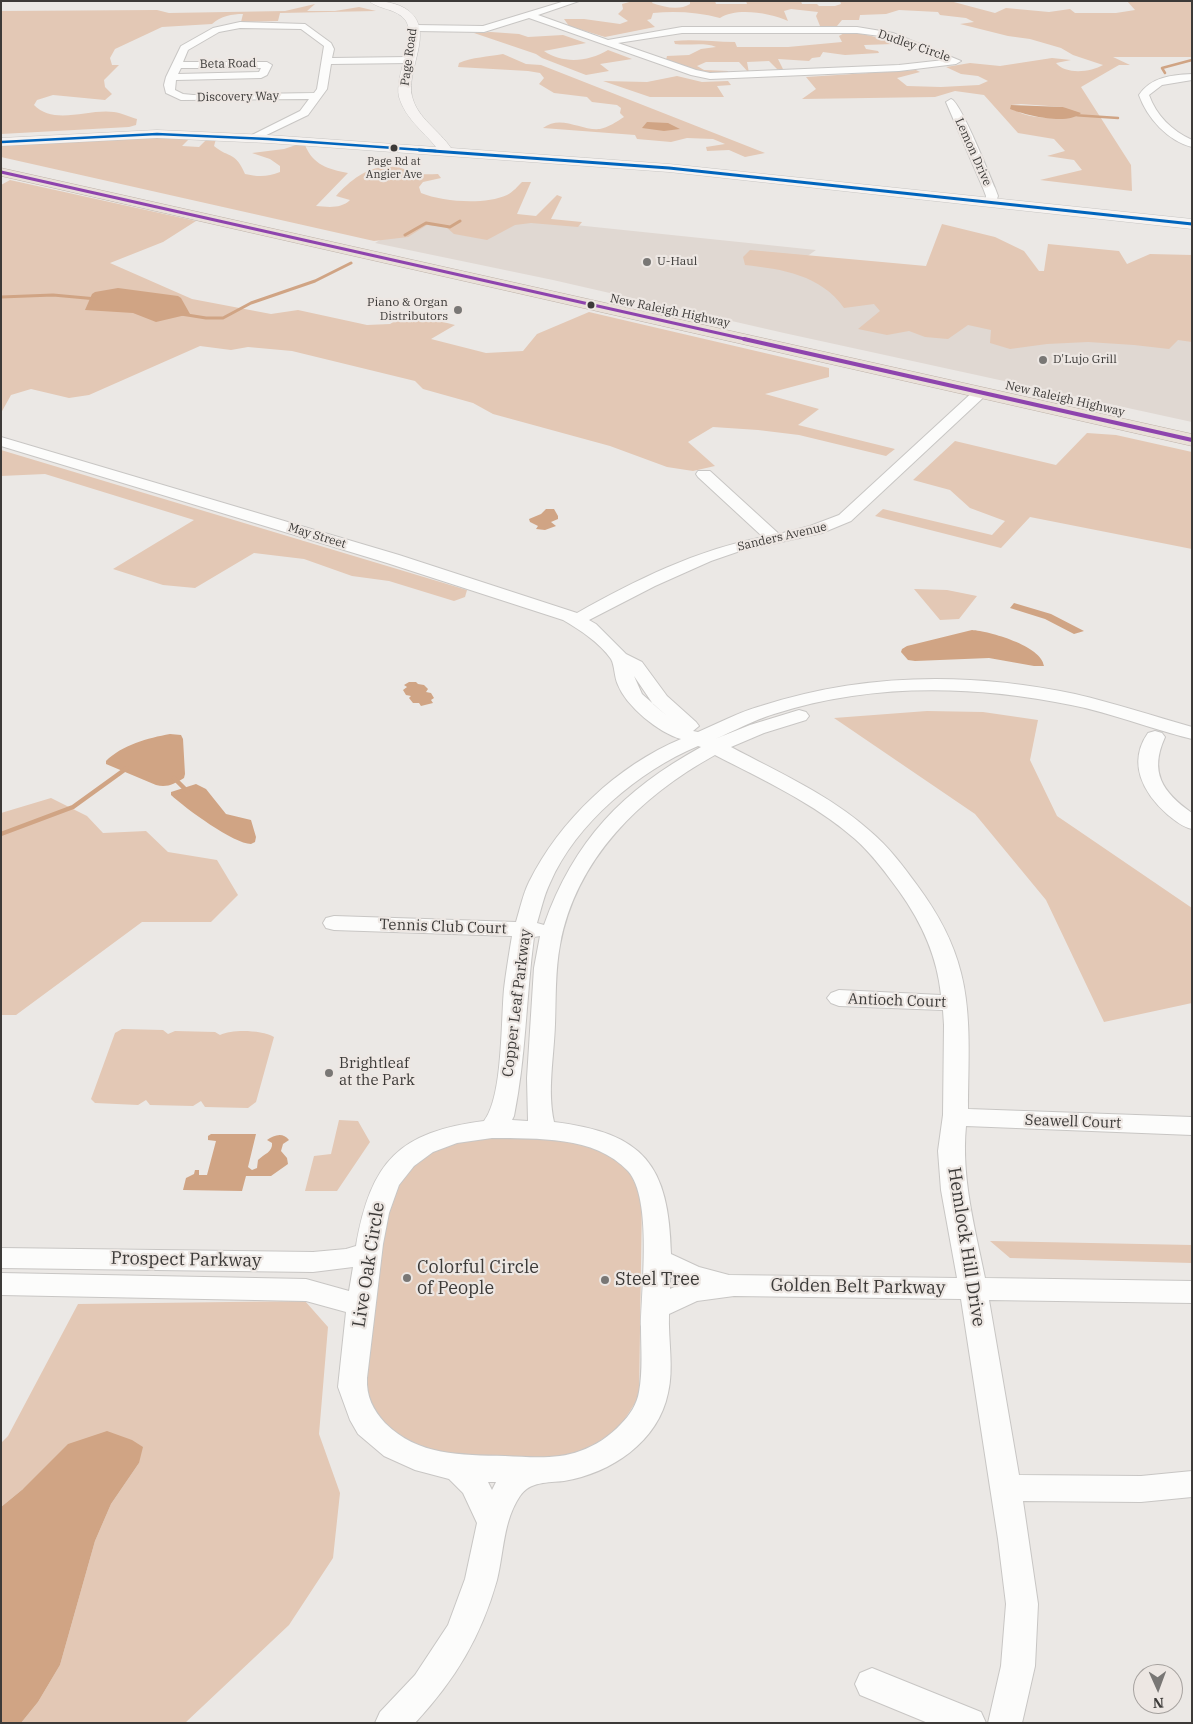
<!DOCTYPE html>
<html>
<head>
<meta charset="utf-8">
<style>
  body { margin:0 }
  #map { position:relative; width:1193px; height:1724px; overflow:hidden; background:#ebe8e5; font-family:"IBM Plex Serif",serif }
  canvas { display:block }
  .frame { position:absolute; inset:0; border:2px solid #3c3a38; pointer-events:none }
  .north { position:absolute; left:1133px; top:1664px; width:50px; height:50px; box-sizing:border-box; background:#ede7e3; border:1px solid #a6a29f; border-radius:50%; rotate:178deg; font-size:14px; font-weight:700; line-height:20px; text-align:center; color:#3c3a38 }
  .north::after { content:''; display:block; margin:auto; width:18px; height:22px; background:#797775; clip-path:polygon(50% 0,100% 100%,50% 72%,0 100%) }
</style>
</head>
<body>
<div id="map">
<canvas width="1193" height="1724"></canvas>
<div class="frame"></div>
<div class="north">N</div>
</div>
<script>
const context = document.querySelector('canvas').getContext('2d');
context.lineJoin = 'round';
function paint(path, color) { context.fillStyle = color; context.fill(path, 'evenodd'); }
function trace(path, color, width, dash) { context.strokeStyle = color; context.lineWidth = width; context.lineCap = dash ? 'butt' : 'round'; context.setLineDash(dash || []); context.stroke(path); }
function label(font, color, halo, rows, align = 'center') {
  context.font = font + ' "IBM Plex Serif",serif'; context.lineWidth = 4.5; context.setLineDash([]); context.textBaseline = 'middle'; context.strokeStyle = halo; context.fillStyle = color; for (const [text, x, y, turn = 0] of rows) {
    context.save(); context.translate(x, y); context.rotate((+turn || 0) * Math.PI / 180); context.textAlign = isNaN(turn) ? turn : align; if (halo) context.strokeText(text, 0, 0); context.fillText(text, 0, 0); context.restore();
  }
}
paint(new Path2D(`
  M 431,210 L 816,250 L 789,269 L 1192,334 L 1192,422 L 784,333 L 553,280 L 375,243 Z`), '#e0d8d2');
paint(new Path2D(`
  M 633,1 L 653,1 L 652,3 C 664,7 679,11 690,4 L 690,1 L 715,1 L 716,4 L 747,4 L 746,1 L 801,1 L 802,4 L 817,4 L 819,6 L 835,6 L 841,4 L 840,1 L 950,1 L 995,13 L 1006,8 L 1049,12 L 1070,9 L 1075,13 L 1116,13 L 1135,10 L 1127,1 L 1192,1 L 1192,57 L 1113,57 L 1130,65 L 1119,65 L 1081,87 L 1131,165 L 1132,191 L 1040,180 L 1082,170 L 1074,160 L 1047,156 L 1065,151 L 1054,139 L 1018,133 L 984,95 L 955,91 L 935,97 L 802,99 L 816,89 L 806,77 L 916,70 L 920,72 L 897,78 L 907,86 L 941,87 L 979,85 L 988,81 L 978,76 L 961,74 L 946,67 L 970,63 L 1000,66 L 1052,58 L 1071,60 L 1056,63 C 1066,75 1091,72 1103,65 L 1073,55 L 1061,48 L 1030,39 L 1008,36 L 960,24 L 974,22 L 966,18 L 940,15 L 938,12 L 899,10 L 886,14 L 860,15 L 859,20 L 842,20 L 837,26 L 820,26 L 816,16 L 818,12 L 791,9 L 784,11 L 788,21 C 771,13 736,7 720,18 C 698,12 675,11 653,13 L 651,19 L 647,20 L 655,27 L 605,37 L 569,26 L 564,19 L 584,19 L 620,24 L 628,21 L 618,14 L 623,9 L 622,4 ZM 1021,104 L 1063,107 L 1078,116 C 1066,120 1028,119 1017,111 C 1014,110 1013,107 1011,105 Z
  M 315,4 L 307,11 L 335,11 L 359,7 L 376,11 L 280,13 L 278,21 L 241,22 L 243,14 C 232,14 221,16 212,24 L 162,27 L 115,49 L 110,58 L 112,65 L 119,65 L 104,80 L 105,87 L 112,94 L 105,100 L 53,95 L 37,100 L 34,105 C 54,126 90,108 114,112 C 122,113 130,117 137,119 L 136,125 L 129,127 L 1,134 L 1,11 L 157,10 L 169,13 L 285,11 Z
  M 491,32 L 519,34 L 528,37 L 563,35 L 586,43 L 544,51 C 563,64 588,62 608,50 L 632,59 L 600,64 L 609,71 L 586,75 L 542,58 L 536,54 L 474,33 Z
  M 846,32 C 863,34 878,36 893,44 L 864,45 L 866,49 L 878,51 L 879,53 L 845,55 L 823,52 L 820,57 L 812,58 L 809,61 L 778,59 L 784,71 L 777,69 L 769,61 L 747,62 L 749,73 L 739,62 L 706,62 L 697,66 L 704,70 L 728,71 L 729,74 C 706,75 687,68 666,60 L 667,56 L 689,55 L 701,49 L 716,47 C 704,42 688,46 675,44 L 674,41 C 694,39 714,42 735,42 L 737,47 L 788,47 L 842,42 L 839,36 Z
  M 503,54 L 526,64 L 541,65 L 765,153 L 745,157 L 729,150 L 707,151 L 706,147 L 725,144 L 713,139 L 687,138 L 671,142 L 637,139 L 635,135 L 543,128 C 561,114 581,131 600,129 C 607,128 618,121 624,117 L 620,113 L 621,108 L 617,105 L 592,102 L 587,97 L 554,93 L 539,84 L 544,78 L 540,73 L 528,71 L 458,67 L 459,63 C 472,57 488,57 503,54 Z
  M 677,76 L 702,82 L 728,81 L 731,85 L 717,86 L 724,97 L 650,97 L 603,81 L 647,82 Z
  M 124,137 L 191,137 L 182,146 L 199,147 L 208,138 L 216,139 L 214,146 C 230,159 235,151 245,174 C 258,177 268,177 280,172 L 280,166 L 270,159 L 252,153 L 284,149 L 296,145 L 305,145 C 313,165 328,169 348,173 L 316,206 C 328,207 341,209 350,200 L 336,196 C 353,177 376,160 404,169 C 408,170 411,173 415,173 C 422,175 431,174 438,174 L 441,178 L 423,182 L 419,187 L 421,193 C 443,202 485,205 507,195 C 513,192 518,186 522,182 L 531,182 L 517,214 L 536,216 L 557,195 L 562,197 L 551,219 L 582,222 L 578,227 L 531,223 L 515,225 L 487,240 L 454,234 L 446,227 L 427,225 L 408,237 L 374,241 L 1,157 L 1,144 Z
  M 10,180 L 196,221 L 163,242 L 110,263 L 192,299 L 271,314 L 298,310 L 367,325 L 390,324 L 408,313 L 455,325 L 431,339 L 486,353 L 523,351 L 537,334 L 589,312 L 829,368 L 829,377 L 765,394 L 819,409 L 798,425 L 895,449 L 886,456 L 799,435 L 758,430 L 713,427 L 688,442 L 715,466 L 693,471 L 667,467 L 610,446 L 493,414 L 473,403 L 423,389 L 415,381 L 292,351 L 248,347 L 231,350 L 200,346 L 89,395 L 69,398 L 31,389 L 11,395 L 1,413 L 1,185 Z
  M 942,224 L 995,237 L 1024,251 L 1039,271 L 1044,271 L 1048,244 L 1119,251 L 1127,264 L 1150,254 L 1192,255 L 1192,342 L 1178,340 L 1169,349 L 1134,345 L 1088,342 L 1047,344 L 1010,349 L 990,343 L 991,330 L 968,325 L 948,339 L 925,337 L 909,331 L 887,335 L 858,329 L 880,311 L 874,304 L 844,308 C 821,275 782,269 745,265 L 743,257 L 750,250 L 926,266 Z
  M 1087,433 L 1116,435 L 1192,452 L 1192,549 L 1030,517 L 1001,548 L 875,516 L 883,509 L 992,535 L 1005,521 L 970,508 L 950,490 L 913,480 L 955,441 L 1056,465 Z
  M 1,450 L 467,590 L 465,597 L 454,601 L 389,581 L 352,576 L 304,559 L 254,553 L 195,588 L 163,585 L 113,569 L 194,520 L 45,474 L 1,476 Z
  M 914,589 L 947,590 L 977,596 L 959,619 L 940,620 Z
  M 927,711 L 983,712 L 1038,720 L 1030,760 L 1057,816 L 1192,908 L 1192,1003 L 1104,1022 L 1046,900 L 975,814 L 834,718 Z
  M 51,798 L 87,816 L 103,833 L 146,831 L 168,852 L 217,860 L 238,895 L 211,922 L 142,922 L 16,1015 L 1,1015 L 1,813 Z
  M 122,1029 L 163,1030 L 168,1034 L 175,1031 L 215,1032 L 220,1035 C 233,1029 261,1030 274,1037 L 256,1102 L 248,1108 L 205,1107 L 201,1101 L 193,1106 L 150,1105 L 146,1100 L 138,1105 L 95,1103 L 91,1099 L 115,1033 Z
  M 339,1120 L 358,1121 L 370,1142 L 337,1191 L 305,1191 L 314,1156 L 331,1154 Z
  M 482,1137 C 526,1138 601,1130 630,1172 C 635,1179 638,1189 642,1197 L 639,1397 L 619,1428 L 586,1450 L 559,1458 L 504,1461 L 412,1450 L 372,1417 L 363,1363 L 392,1185 L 425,1151 Z
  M 990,1241 L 1192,1245 L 1192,1263 L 1010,1258 Z
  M 305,1301 L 328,1327 L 319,1434 L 340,1493 L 333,1558 L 289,1625 L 185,1723 L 21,1723 L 38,1702 L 60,1665 L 95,1541 L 111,1504 L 139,1463 L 23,1489 L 1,1507 L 1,1443 L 8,1436 L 78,1304 Z`), '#e3c8b5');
paint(new Path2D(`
  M 1011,105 L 1063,107 L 1081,113 C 1068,126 1025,115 1010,109 Z
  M 647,122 L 668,123 L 680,129 L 664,131 L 642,128 Z
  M 118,288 L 178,296 L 181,298 L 190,314 L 156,322 L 133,313 L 85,310 L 92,294 L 95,292 Z
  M 546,509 L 554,509 L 558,516 L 558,519 L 551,522 L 556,526 L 545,530 L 536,529 L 538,526 L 530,522 L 529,519 L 541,514 Z
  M 1014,603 L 1051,614 L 1084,631 L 1074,634 L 1045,619 L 1010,608 Z
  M 972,630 C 989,631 1042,646 1044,666 L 1034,666 L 989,658 L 915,661 L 908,660 L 901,652 L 902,649 L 907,646 Z
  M 409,682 L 416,682 L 418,684 L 424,685 L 428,689 L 426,692 L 431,693 L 434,698 L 431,700 L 433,703 L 421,706 L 419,703 L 413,703 L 409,698 L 411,696 L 406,695 L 403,690 L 407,687 L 404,685 Z
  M 170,734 L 181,735 L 183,739 L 185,774 L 184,778 C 174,784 167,788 156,785 L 106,764 L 106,761 C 122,745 148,738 170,734 Z
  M 196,784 L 206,789 L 226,814 L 251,820 L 256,837 L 255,842 L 251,844 C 234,844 185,808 171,795 L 171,792 Z
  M 211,1134 L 256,1134 L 248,1167 L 252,1170 L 257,1168 L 258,1160 C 264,1154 273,1152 272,1143 L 267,1140 C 274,1135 283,1132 289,1140 L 283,1144 L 281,1151 L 287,1158 L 288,1164 L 271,1176 L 246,1176 L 242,1191 L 183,1190 L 186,1178 L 194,1174 L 195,1170 L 199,1170 L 199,1175 L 207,1175 L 216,1141 L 208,1140 L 208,1136 Z
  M 107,1431 L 132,1440 L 143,1447 L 139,1463 L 111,1504 L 95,1541 L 60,1665 L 38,1702 L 21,1723 L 1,1723 L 1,1507 L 23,1489 L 68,1444 Z`), '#d0a484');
trace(new Path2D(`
  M 1165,73 L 1162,68 L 1192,60
  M 1073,115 L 1118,118`), '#d0a484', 2.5);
trace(new Path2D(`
  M 405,235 L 426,223 L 450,227 L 460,221
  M 1,297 L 53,295 L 97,299
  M 181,314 L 206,318 L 223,318 L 251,303 L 315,281 L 351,263`), '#d0a484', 3);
trace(new Path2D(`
  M 174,778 L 187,791
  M 1,834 L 73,807 L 127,768`), '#d0a484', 4.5);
const street = new Path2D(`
  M 565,1 L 579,1 L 538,15 L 608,40 L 682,27 L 857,27 L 893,33 L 961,61 L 956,64 L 899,71 L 710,79 L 691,75 L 529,18 L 484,32 L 415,31 L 410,28 L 415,25 L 483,26 ZM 682,33 L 857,33 L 888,37 L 944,60 L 899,65 L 710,73 L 696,70 L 618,43 Z
  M 240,22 L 305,24 L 331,43 L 334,49 L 332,58 L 409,57 L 414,60 L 409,63 L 331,64 L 327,89 L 308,115 L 256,140 L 251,137 L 252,135 L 300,111 L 309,99 L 181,100 L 166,93 L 164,85 L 166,77 L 181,46 L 213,28 ZM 240,28 L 301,29 L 324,46 L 317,89 L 314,93 L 193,95 L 183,94 L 175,90 L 176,80 L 261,78 L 267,75 L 272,65 L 267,62 L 183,62 L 188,50 L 219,32 ZM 181,68 L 261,68 L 259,72 L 178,74 Z
  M 1192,74 L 1192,80 L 1162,85 L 1149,95 C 1156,115 1172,131 1192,140 L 1192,147 C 1168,141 1147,118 1139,95 C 1151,77 1171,75 1192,74 Z
  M 951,99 C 961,102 989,174 995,188 L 998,196 L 995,204 L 991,205 L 985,202 L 986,196 L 983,188 L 946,102 Z
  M 981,388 L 986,389 L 988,392 L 986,395 L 851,521 L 822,533 L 740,551 L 711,561 L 655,586 L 589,620 L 596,624 L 626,654 L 642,662 L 667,696 L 696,722 L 699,726 L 693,731 L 698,732 C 719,723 739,712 761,706 C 863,673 970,672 1075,694 C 1114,703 1153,716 1192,727 L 1192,739 C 1151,729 1112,713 1071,705 C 973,685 870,683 774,714 C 754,720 734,731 715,739 L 750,725 L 799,710 L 806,712 L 809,716 L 806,720 L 764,733 L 731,747 C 778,772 830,795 870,831 C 889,847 903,866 917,885 C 937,912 953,940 961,973 C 972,1016 968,1064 968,1109 L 1192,1117 L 1192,1135 L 966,1126 C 961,1178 975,1228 985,1278 L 1192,1281 L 1192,1303 L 989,1300 L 1019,1475 L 1141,1476 L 1192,1471 L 1192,1497 L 1141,1502 L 1023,1501 L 1038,1604 L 1035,1666 L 1022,1723 L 988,1723 L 1001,1666 L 1006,1604 L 998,1539 L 961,1299 L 734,1296 L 697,1301 L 669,1314 C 668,1340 674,1368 668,1393 C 658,1442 611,1473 564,1481 C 548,1483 530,1481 520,1496 C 503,1521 504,1552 497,1580 C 481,1637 455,1680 415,1723 L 375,1723 L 380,1712 L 415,1675 L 448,1625 L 465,1579 L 477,1523 L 463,1493 L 449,1479 L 415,1470 L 384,1456 L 358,1434 L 350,1420 L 338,1387 L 346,1312 L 306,1301 L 1,1295 L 1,1273 L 306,1279 L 349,1291 L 353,1267 L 313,1272 L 1,1268 L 1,1248 L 313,1252 L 346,1249 L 356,1246 C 371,1161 399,1132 484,1121 C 503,1097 501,1021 504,989 C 506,972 509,954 512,936 L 334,930 L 326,928 L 323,923 L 326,918 L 334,916 L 516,922 C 520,909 523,894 529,882 C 560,820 617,766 681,739 C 659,733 626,706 618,685 C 614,677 615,666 611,659 C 599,642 580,630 563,620 L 387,563 L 1,446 L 1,437 L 399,555 L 577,613 C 636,580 696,550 763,537 L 698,477 L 696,474 L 698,471 L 710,471 L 779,534 L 810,526 L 839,515 L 976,389 ZM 634,676 L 653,704 L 667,716 L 642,694 ZM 698,746 L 701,747 C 623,790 574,840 544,925 L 537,923 C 541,910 544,895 550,883 C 576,823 639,771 698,746 ZM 715,755 C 763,780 814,803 855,839 C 872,854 886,873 899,891 C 922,923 937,956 941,995 L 839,990 L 831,993 L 827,998 L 831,1003 L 839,1006 L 943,1010 L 944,1025 L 943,1115 L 938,1151 L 941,1190 L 957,1278 L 729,1275 L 699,1267 L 671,1254 C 669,1165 644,1133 554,1122 C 547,1090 554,1057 555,1024 C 556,998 555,971 560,945 C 576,858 641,796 715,755 ZM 540,936 L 534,968 L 527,1078 L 528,1121 L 512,1120 L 514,1116 C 526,1057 526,997 534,937 ZM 492,1138 C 537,1139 594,1135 628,1171 C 653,1199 641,1291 641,1327 C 641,1349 643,1370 639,1392 C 637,1404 630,1415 621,1424 C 610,1436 595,1446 580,1451 C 557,1460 529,1457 505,1456 C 461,1455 418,1456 385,1423 C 373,1410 366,1396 367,1378 L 383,1244 L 389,1213 L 399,1185 L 414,1166 L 433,1152 L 457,1143 ZM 670,1277 L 683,1283 L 670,1289 ZM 488,1482 L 496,1482 L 492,1490 Z
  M 1155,731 L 1162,733 L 1165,737 C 1149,772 1162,792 1192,813 L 1192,829 C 1182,827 1176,821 1168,815 C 1143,793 1127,763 1148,733 Z
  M 872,1668 L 981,1712 L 986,1723 L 928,1723 L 860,1695 L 855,1684 L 860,1673 Z`);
const secondary = new Path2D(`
  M 369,1 C 383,1 397,2 409,11 C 435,32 406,69 412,96 C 417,118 439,130 451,148 L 669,164 L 1192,219 L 1192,229 L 669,172 L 268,143 L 157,138 L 1,146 L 1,138 L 157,130 L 268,135 L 436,147 C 423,131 405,118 399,97 C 394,76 417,38 406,21 C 397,8 379,10 369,1 Z`);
const highway = new Path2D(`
  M 1,168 L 1192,434 L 1192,446 L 1,176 Z`);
trace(street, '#c8c6c4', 2);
trace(secondary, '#c8c6c4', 1);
trace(highway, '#bdb1a8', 1);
paint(street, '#fcfcfb');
paint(secondary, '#f6f3f1');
paint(highway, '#e9e0d8');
trace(new Path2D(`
  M 2,142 L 157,134 L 268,139 L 436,151`), '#0065bd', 2.5);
trace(new Path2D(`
  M 419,150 L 669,168 L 1192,224`), '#0065bd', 3);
trace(new Path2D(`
  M 1,172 L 749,340`), '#8e44ad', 3);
trace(new Path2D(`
  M 744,339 L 1192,440`), '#8e44ad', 4);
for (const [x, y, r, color] of [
  [394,148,4.5,"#3c3a38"],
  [647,262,5,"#797775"],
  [591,305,4.5,"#3c3a38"],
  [458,310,5,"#797775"],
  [1043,360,5,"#797775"],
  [329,1073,5,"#797775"],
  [407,1278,5,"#797775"],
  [605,1280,5,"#797775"]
]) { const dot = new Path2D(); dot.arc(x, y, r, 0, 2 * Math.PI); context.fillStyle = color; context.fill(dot); trace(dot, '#ede7e3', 2); }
label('11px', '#3c3a38', '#ede7e3', [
  ["Page Rd at",394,162],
  ["Angier Ave",394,175]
]);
label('12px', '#3c3a38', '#ede7e3', [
  ["Dudley Circle",914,46,19],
  ["Page Road",409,57,-82],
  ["Beta Road",228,64,-1],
  ["Discovery Way",238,97,-1],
  ["Lemon Drive",973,152,66],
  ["New Raleigh Highway",670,311,12],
  ["New Raleigh Highway",1065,399,13],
  ["May Street",317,536,17],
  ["Sanders Avenue",782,537,-13]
]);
label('12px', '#3c3a38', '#ede7e3', [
  ["U-Haul",657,262],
  ["Piano & Organ",448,303,"right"],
  ["Distributors",448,317,"right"],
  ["D'Lujo Grill",1053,360]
], 'left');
label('15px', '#3c3a38', '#ede7e3', [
  ["Tennis Club Court",443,927,2],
  ["Antioch Court",897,1001,2],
  ["Copper Leaf Parkway",517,1003,-83],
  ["Seawell Court",1073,1122,2]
]);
label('15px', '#3c3a38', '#ede7e3', [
  ["Brightleaf",339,1064],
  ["at the Park",339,1081]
], 'left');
label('18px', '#3c3a38', '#ede7e3', [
  ["Hemlock Hill Drive",966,1247,81],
  ["Prospect Parkway",186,1260,1],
  ["Live Oak Circle",369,1265,-81],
  ["Golden Belt Parkway",858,1287,1]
]);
label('18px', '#3c3a38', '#ede7e3', [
  ["Colorful Circle",417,1268],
  ["of People",417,1289],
  ["Steel Tree",615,1280]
], 'left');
</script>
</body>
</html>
